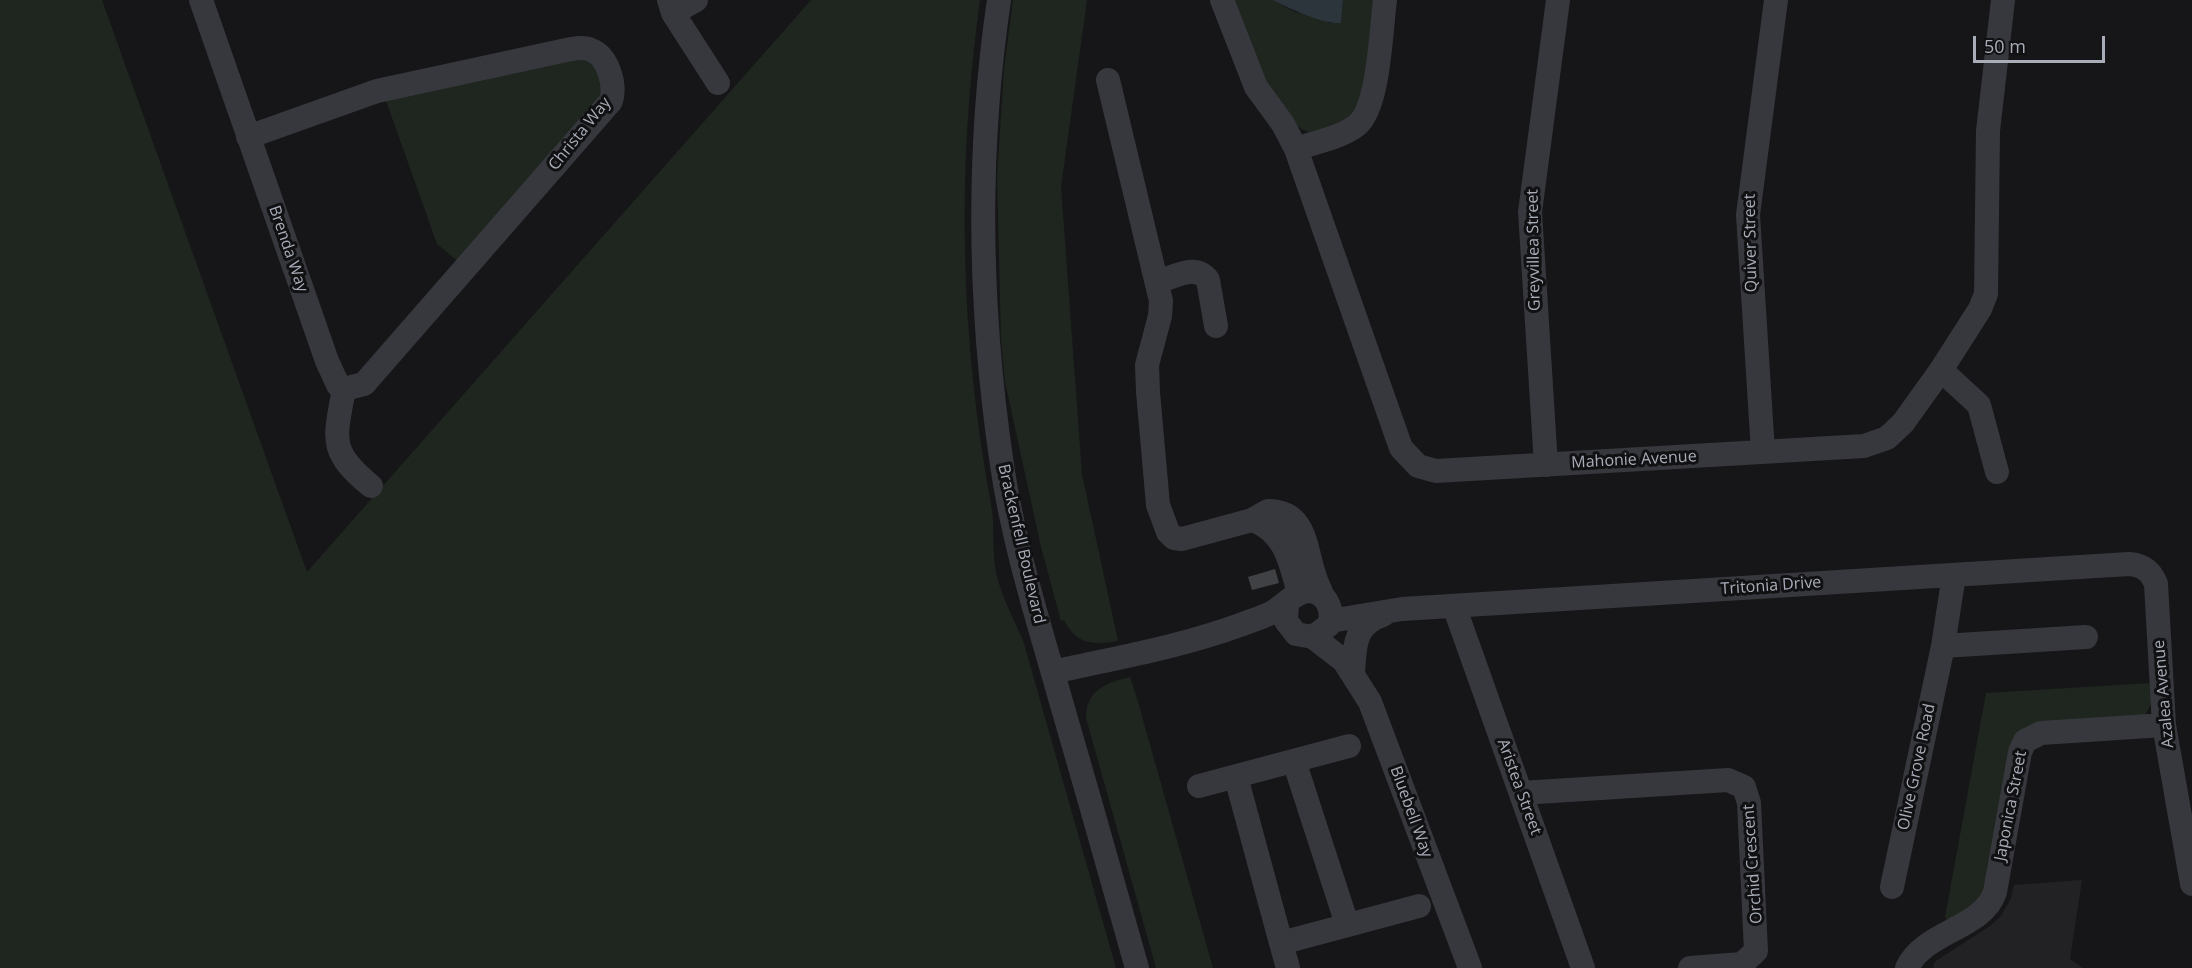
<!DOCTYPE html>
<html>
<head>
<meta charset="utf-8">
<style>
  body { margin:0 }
  #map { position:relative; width:2192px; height:968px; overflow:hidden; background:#161618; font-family:"Open Sans",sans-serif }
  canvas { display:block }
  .scale { position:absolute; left:1973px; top:36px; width:132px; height:27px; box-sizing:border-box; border:3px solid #a8adb8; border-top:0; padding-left:8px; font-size:18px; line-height:21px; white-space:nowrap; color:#a8adb8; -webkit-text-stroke:4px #111113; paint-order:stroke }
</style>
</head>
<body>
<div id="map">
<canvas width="2192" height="968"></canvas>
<div class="scale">50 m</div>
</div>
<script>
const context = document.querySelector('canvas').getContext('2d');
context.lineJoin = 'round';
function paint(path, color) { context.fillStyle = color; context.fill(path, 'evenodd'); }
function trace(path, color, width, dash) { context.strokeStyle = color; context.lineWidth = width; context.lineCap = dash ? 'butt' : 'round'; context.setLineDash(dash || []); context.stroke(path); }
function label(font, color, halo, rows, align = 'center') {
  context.font = font + ' "Open Sans",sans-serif'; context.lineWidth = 6; context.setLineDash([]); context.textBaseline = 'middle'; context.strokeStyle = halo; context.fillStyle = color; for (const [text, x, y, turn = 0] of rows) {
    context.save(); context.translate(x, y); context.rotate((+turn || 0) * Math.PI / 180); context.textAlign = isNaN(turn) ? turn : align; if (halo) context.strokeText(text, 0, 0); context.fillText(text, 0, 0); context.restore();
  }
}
paint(new Path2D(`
  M 2082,880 L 2070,959 L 2083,968 L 1933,968 L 1934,962 L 1990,926 L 2001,916 L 2011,898 L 2014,885 Z`), '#222225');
paint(new Path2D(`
  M 0,0 L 102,0 L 307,572 L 811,0 L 980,0 C 956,171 960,340 992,510 C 994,525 993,539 994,555 C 995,585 1011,613 1023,640 L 1116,968 L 0,968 Z
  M 1013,0 L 1087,0 L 1061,187 L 1082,474 L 1118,641 C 1094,645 1076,645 1064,620 L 1061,621 L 1041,547 L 1005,382 L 1001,339 L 997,177 L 1004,69 Z
  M 1230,0 L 1273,0 L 1295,12 L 1318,17 L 1330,23 L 1341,23 L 1343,0 L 1377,0 L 1363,100 L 1351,120 L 1312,133 C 1274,125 1244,34 1230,0 Z
  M 578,58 L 593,62 L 606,90 L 460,263 L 437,244 L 385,98 Z
  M 1130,677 L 1136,695 L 1213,968 L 1156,968 L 1086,718 C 1086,690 1106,683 1130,677 Z
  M 2151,683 L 2151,704 L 2145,715 L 2037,725 L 1982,899 L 1949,922 L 1945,917 L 1986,693 Z`), '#1e261f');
paint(new Path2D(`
  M 1273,0 L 1343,0 L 1341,23 C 1322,24 1290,9 1273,0 Z`), '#2c353c');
paint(new Path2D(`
  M 1275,569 L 1279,583 L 1252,590 L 1248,577 Z`), '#404145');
trace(new Path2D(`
  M 201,0 L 327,361 L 338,385 L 344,389 C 335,439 328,451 371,486
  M 669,0 L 673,13 L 718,83
  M 999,0 C 976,155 979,310 1002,465 C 1013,541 1037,617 1058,691 C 1085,783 1111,876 1137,968
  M 1222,0 L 1256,87 L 1283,124 L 1296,149 L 1401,448 L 1418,466 L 1436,471 L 1864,446 L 1887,438 L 1903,423 L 1941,370 L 1980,309 L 1986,294 L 1988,131 L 2003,0
  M 673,13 L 696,0
  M 1108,80 L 1161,301 L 1160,316 L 1147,365 L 1148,392 L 1158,505 L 1168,532 L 1174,538 L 1182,539 L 1252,520 L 1268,511 C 1306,511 1305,547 1314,574 C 1316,582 1320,589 1323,597
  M 248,137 L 377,91 L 571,49 C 578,48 585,47 591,50 C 608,56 616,85 611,101 L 364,384 L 344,389
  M 1296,149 C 1315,142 1341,138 1357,125 C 1379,108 1381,29 1385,0
  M 1158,282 C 1174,277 1195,263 1208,280 L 1216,326
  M 1941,370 L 1979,405 L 1997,472
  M 1763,452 L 1748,215 L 1776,0
  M 1546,465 L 1530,212 L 1558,0
  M 1252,520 C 1286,532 1290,562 1299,593
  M 1454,606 L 1583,968
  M 1330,621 L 1402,609 L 2129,564 C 2143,565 2151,571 2156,584 L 2164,725 L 2192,884
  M 1313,637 L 1344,661 L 1370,702 L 1470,968
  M 1943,646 L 2086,637
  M 1053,672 C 1115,658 1180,647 1240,625 C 1250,621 1261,618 1271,613 C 1283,607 1295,591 1309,591 C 1327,592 1334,611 1329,625 L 1313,637 L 1296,634 L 1286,621 L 1287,604
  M 1353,672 C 1355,645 1354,625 1383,615
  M 1294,761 L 1347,924
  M 1236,777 L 1281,943
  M 1199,786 L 1349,746
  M 1521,793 L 1728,780 L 1744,787 L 1749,803 L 1756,951 L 1742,964 L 1690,968
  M 1892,887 L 1943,646 L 1954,575
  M 1288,968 L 1281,943 L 1419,906
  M 1907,968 C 1924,931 1983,929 1995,892 L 2020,752 L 2025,741 L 2041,733 L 2164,725`), '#37383d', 24);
label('16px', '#a8adb8', '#111113', [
  ["Christa Way",580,134,-51],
  ["Quiver Street",1751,243,-91],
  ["Brenda Way",288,249,71],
  ["Greyvillea Street",1534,250,-91],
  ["Mahonie Avenue",1634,460,-3],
  ["Brackenfell Boulevard",1021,544,77],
  ["Tritonia Drive",1771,586,-4],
  ["Azalea Avenue",2164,694,-95],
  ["Olive Grove Road",1917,767,-78],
  ["Aristea Street",1519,787,70],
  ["Japonica Street",2011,806,-79],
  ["Bluebell Way",1411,812,70],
  ["Orchid Crescent",1753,864,-94]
]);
</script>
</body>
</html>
